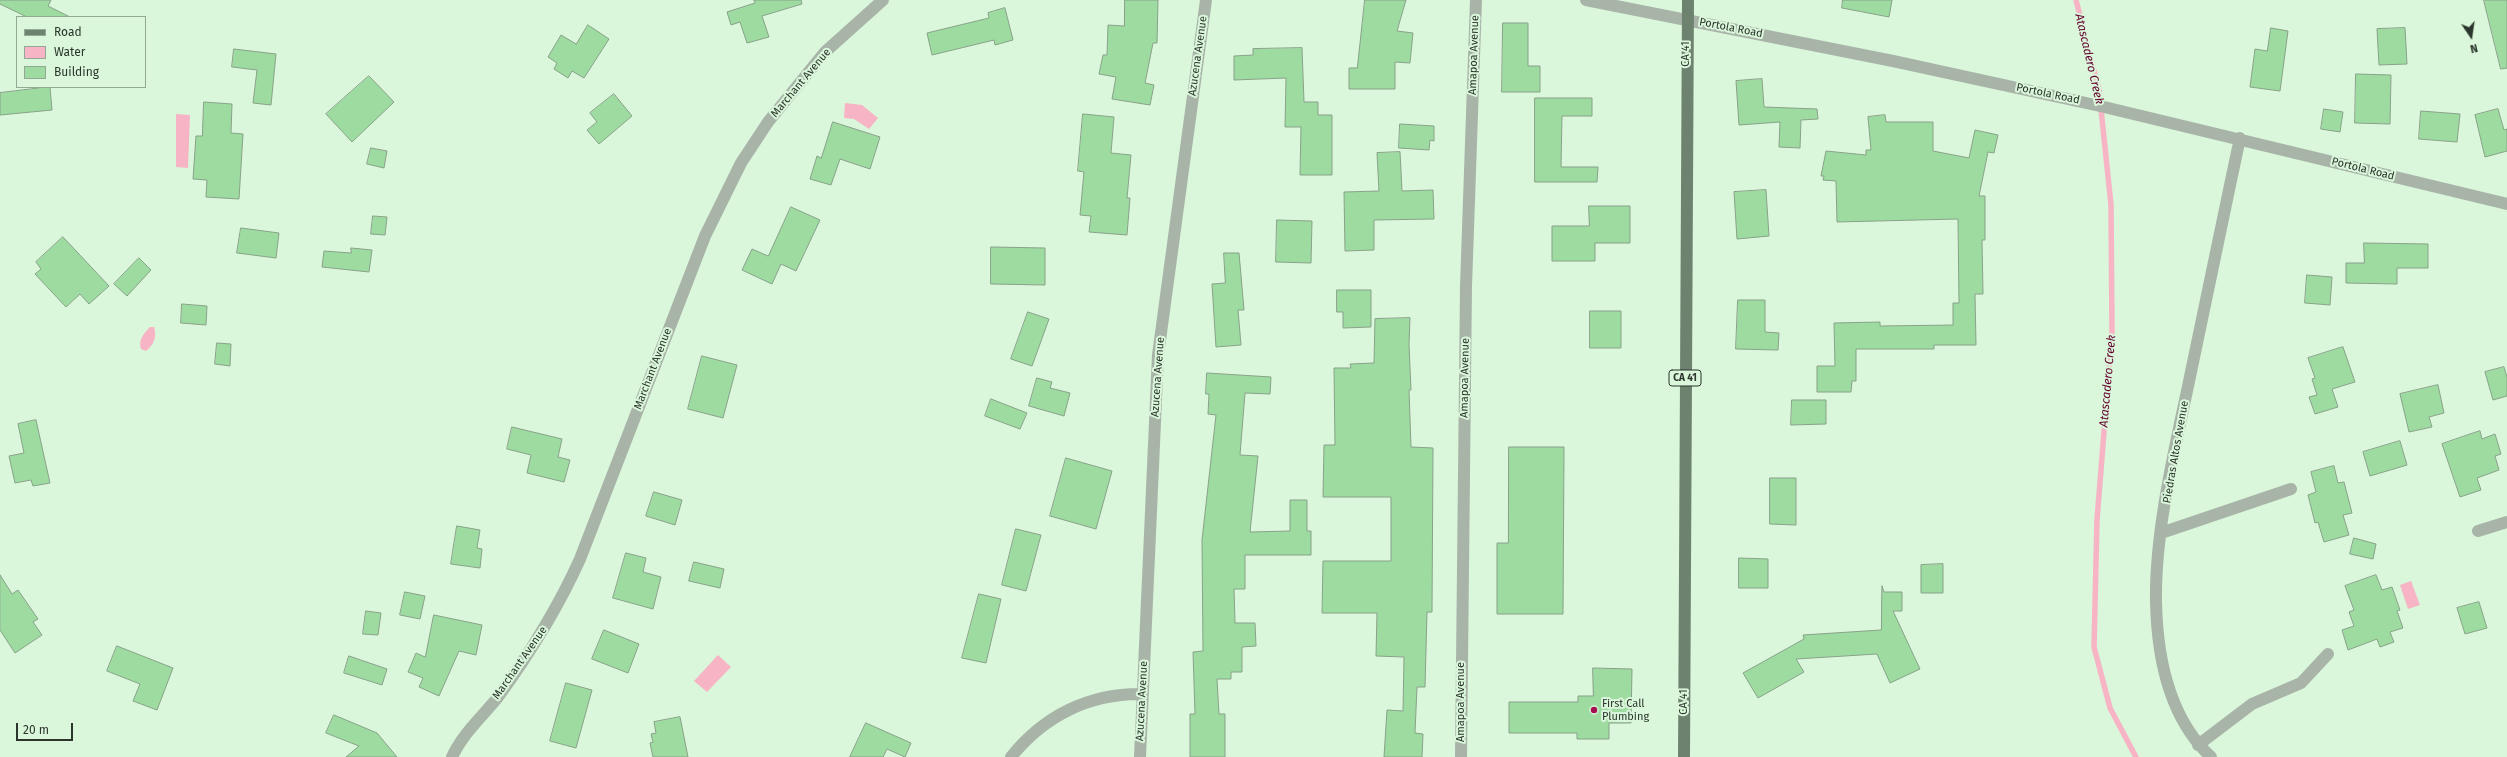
<!DOCTYPE html>
<html>
<head>
<meta charset="utf-8">
<style>
  body { margin:0 }
  #map { position:relative; width:2507px; height:757px; overflow:hidden; background:#daf6db; font-family:"Fira Sans",sans-serif }
  canvas { display:block }
  .legend { position:absolute; left:16px; top:16px; width:130px; height:72px; box-sizing:border-box; background:#daf6db; border:1px solid #94a995; margin:0; padding:5px 7px; list-style:none; font-size:12px; color:#2b352b }
  .legend li { display:flex; align-items:center; gap:8px; height:20px }
  .legend b { width:20px; border:1px solid #94a995 }
  .north { position:absolute; left:2451px; top:16px; width:40px; height:40px; -webkit-text-stroke:3px #daf6db; paint-order:stroke; rotate:167deg; font-size:11px; font-weight:700; line-height:16px; text-align:center; color:#2b352b }
  .north::after { content:''; display:block; margin:auto; width:14px; height:18px; background:#2b352b; clip-path:polygon(50% 0,100% 100%,50% 72%,0 100%) }
  .scale { position:absolute; left:16px; top:723px; width:57px; height:18px; box-sizing:border-box; border:2px solid #2b352b; border-top:0; padding-left:5px; font-size:12px; line-height:14px; white-space:nowrap; color:#2b352b; -webkit-text-stroke:3px #daf6db; paint-order:stroke }
</style>
</head>
<body>
<div id="map">
<canvas width="2507" height="757"></canvas>
<ul class="legend">
<li><b style="height:5px;background:#6e836f"></b>Road</li>
<li><b style="height:11px;background:#f7b4c4"></b>Water</li>
<li><b style="height:11px;background:#9edba1"></b>Building</li>
</ul>
<div class="north">N</div>
<div class="scale">20 m</div>
</div>
<script>
const context = document.querySelector('canvas').getContext('2d');
context.lineJoin = 'round';
function paint(path, color) { context.fillStyle = color; context.fill(path, 'evenodd'); }
function trace(path, color, width, dash) { context.strokeStyle = color; context.lineWidth = width; context.lineCap = dash ? 'butt' : 'round'; context.setLineDash(dash || []); context.stroke(path); }
function label(font, color, halo, rows, align = 'center') {
  context.font = font + ' "Fira Sans",sans-serif'; context.lineWidth = 4; context.setLineDash([]); context.textBaseline = 'middle'; context.strokeStyle = halo; context.fillStyle = color; for (const [text, x, y, turn = 0] of rows) {
    context.save(); context.translate(x, y); context.rotate((+turn || 0) * Math.PI / 180); context.textAlign = isNaN(turn) ? turn : align; if (halo) context.strokeText(text, 0, 0); context.fillText(text, 0, 0); context.restore();
  }
}
paint(new Path2D(`
  M 845,103 L 862,105 L 878,118 L 869,129 L 854,119 L 844,118 Z
  M 176,114 L 190,115 L 188,168 L 176,167 Z
  M 150,327 L 154,327 C 157,336 154,345 146,351 L 141,349 C 138,340 144,333 150,327 Z
  M 2411,581 L 2420,605 L 2408,609 L 2400,585 Z
  M 718,655 L 731,667 L 707,692 L 694,681 Z`), '#f7b4c4');
trace(new Path2D(`
  M 2076,0 L 2099,90 L 2111,205 L 2112,331 L 2097,520 L 2094,647 L 2110,708 L 2136,757`), '#f7b4c4', 5.5);
const building = new Path2D(`
  M 0,0 L 51,0 L 48,6 L 70,17 L 27,17 L 0,4 Z
  M 754,0 L 801,0 L 802,4 L 762,16 L 769,37 L 747,43 L 740,22 L 731,25 L 727,12 L 755,3 Z
  M 1125,0 L 1158,0 L 1157,43 L 1153,43 L 1145,83 L 1154,85 L 1150,105 L 1112,99 L 1116,77 L 1099,74 L 1103,55 L 1107,55 L 1108,25 L 1124,26 Z
  M 1365,0 L 1406,0 L 1397,31 L 1413,33 L 1410,63 L 1395,62 L 1395,89 L 1349,89 L 1349,68 L 1357,68 Z
  M 1843,0 L 1892,0 L 1889,17 L 1842,8 Z
  M 2484,0 L 2507,0 L 2507,68 L 2501,69 Z
  M 1005,8 L 1013,40 L 995,45 L 994,40 L 932,55 L 927,33 L 989,18 L 988,13 Z
  M 1503,23 L 1528,23 L 1528,66 L 1540,66 L 1540,92 L 1502,92 Z
  M 588,25 L 609,39 L 584,78 L 572,71 L 568,78 L 554,69 L 557,63 L 548,57 L 561,35 L 576,44 Z
  M 2271,28 L 2288,31 L 2280,91 L 2250,87 L 2255,49 L 2267,51 Z
  M 2405,28 L 2407,64 L 2379,65 L 2377,29 Z
  M 1302,48 L 1304,102 L 1318,102 L 1318,115 L 1332,115 L 1332,175 L 1300,175 L 1301,127 L 1285,127 L 1286,78 L 1234,80 L 1234,56 L 1253,55 L 1253,49 Z
  M 234,49 L 276,54 L 271,105 L 253,103 L 257,70 L 232,67 Z
  M 2356,74 L 2391,75 L 2390,124 L 2355,123 Z
  M 369,76 L 394,102 L 352,142 L 326,114 Z
  M 1762,79 L 1764,107 L 1817,109 L 1818,119 L 1801,120 L 1800,148 L 1779,147 L 1780,122 L 1739,125 L 1736,81 Z
  M 50,87 L 52,110 L 0,115 L 0,93 Z
  M 614,94 L 632,116 L 599,144 L 587,130 L 597,122 L 590,113 Z
  M 1535,98 L 1592,98 L 1592,116 L 1562,116 L 1561,167 L 1598,167 L 1597,182 L 1535,182 Z
  M 204,102 L 232,104 L 231,133 L 243,134 L 239,199 L 206,197 L 207,180 L 193,179 L 196,136 L 202,136 Z
  M 2324,109 L 2343,112 L 2340,132 L 2321,129 Z
  M 2498,109 L 2504,130 L 2507,129 L 2507,151 L 2485,157 L 2475,115 Z
  M 2421,111 L 2460,114 L 2457,142 L 2419,139 Z
  M 1083,114 L 1114,117 L 1111,153 L 1131,155 L 1127,198 L 1130,198 L 1127,235 L 1089,232 L 1091,216 L 1080,215 L 1084,172 L 1078,171 Z
  M 1885,115 L 1886,122 L 1933,122 L 1933,151 L 1969,158 L 1975,130 L 1998,135 L 1994,153 L 1988,152 L 1979,196 L 1985,196 L 1985,240 L 1982,240 L 1983,294 L 1975,294 L 1976,345 L 1934,345 L 1934,349 L 1856,349 L 1856,381 L 1852,381 L 1851,392 L 1817,392 L 1817,366 L 1835,366 L 1834,323 L 1880,322 L 1880,326 L 1953,325 L 1953,303 L 1959,303 L 1958,219 L 1837,222 L 1836,181 L 1823,180 L 1824,176 L 1821,176 L 1826,151 L 1866,155 L 1866,150 L 1871,150 L 1868,117 Z
  M 833,122 L 880,137 L 870,169 L 840,159 L 831,185 L 810,179 L 817,156 L 821,158 Z
  M 1400,124 L 1434,126 L 1434,141 L 1430,140 L 1429,150 L 1399,148 Z
  M 371,148 L 387,151 L 384,168 L 367,164 Z
  M 1400,152 L 1402,191 L 1433,190 L 1434,219 L 1374,220 L 1374,250 L 1345,251 L 1344,192 L 1379,191 L 1377,153 Z
  M 1766,190 L 1769,236 L 1737,239 L 1734,192 Z
  M 1589,206 L 1630,206 L 1630,243 L 1595,243 L 1595,261 L 1552,261 L 1552,226 L 1589,226 Z
  M 791,207 L 820,220 L 796,271 L 781,264 L 772,284 L 742,270 L 752,249 L 768,256 Z
  M 373,216 L 387,217 L 385,235 L 371,234 Z
  M 1277,220 L 1312,221 L 1311,263 L 1276,262 Z
  M 241,228 L 279,233 L 276,258 L 237,253 Z
  M 63,237 L 109,286 L 89,304 L 80,294 L 66,307 L 35,274 L 41,269 L 36,262 Z
  M 2364,243 L 2428,244 L 2428,268 L 2397,268 L 2397,284 L 2346,283 L 2346,263 L 2364,263 Z
  M 991,247 L 1045,248 L 1045,285 L 991,284 Z
  M 351,248 L 372,250 L 369,272 L 322,267 L 324,251 L 351,253 Z
  M 1224,253 L 1239,253 L 1244,310 L 1238,310 L 1241,345 L 1216,347 L 1212,284 L 1225,283 Z
  M 139,258 L 151,270 L 127,296 L 114,284 Z
  M 2307,275 L 2332,277 L 2330,305 L 2305,303 Z
  M 1337,290 L 1371,290 L 1371,327 L 1343,328 L 1343,312 L 1337,312 Z
  M 1738,300 L 1765,300 L 1765,332 L 1779,333 L 1778,350 L 1736,349 Z
  M 182,304 L 207,306 L 206,325 L 181,323 Z
  M 1590,311 L 1621,311 L 1621,348 L 1590,348 Z
  M 1028,312 L 1049,319 L 1032,366 L 1011,359 Z
  M 1410,318 L 1409,345 L 1411,390 L 1409,390 L 1411,447 L 1433,448 L 1432,612 L 1427,612 L 1425,687 L 1417,687 L 1415,733 L 1423,734 L 1422,757 L 1384,757 L 1387,710 L 1403,711 L 1404,657 L 1376,656 L 1377,613 L 1322,613 L 1323,561 L 1391,561 L 1391,497 L 1323,497 L 1324,445 L 1335,445 L 1334,368 L 1351,368 L 1350,364 L 1374,363 L 1375,319 Z
  M 217,343 L 231,344 L 230,366 L 215,364 Z
  M 2343,347 L 2355,382 L 2332,389 L 2338,407 L 2315,414 L 2309,397 L 2317,395 L 2312,379 L 2315,378 L 2308,358 Z
  M 702,356 L 737,365 L 723,418 L 688,409 Z
  M 2504,367 L 2507,377 L 2507,396 L 2493,400 L 2485,372 Z
  M 1207,373 L 1271,377 L 1270,394 L 1245,393 L 1240,455 L 1258,456 L 1250,532 L 1290,531 L 1290,500 L 1307,500 L 1307,531 L 1311,531 L 1311,555 L 1245,555 L 1245,589 L 1234,589 L 1235,623 L 1255,623 L 1256,646 L 1242,647 L 1242,672 L 1231,672 L 1231,679 L 1217,679 L 1219,714 L 1225,714 L 1225,757 L 1190,757 L 1190,714 L 1195,714 L 1193,652 L 1203,651 L 1202,540 L 1216,415 L 1208,414 L 1209,394 L 1206,394 Z
  M 1037,378 L 1052,382 L 1050,388 L 1070,393 L 1064,416 L 1029,406 Z
  M 2438,385 L 2444,413 L 2429,417 L 2432,427 L 2409,432 L 2400,394 Z
  M 991,399 L 1027,413 L 1020,429 L 985,416 Z
  M 1792,400 L 1826,400 L 1826,424 L 1791,425 Z
  M 36,420 L 50,483 L 33,486 L 31,480 L 15,483 L 9,456 L 24,453 L 18,424 Z
  M 512,427 L 562,439 L 558,457 L 570,460 L 564,482 L 527,473 L 531,455 L 507,449 Z
  M 2480,431 L 2482,439 L 2495,434 L 2501,454 L 2495,456 L 2499,470 L 2477,478 L 2481,490 L 2460,497 L 2442,444 Z
  M 2400,441 L 2407,465 L 2370,476 L 2363,452 Z
  M 1509,447 L 1564,447 L 1563,614 L 1497,614 L 1497,543 L 1508,543 Z
  M 1066,458 L 1112,471 L 1096,529 L 1050,516 Z
  M 2334,466 L 2338,483 L 2344,482 L 2352,513 L 2343,515 L 2349,535 L 2324,542 L 2318,522 L 2315,523 L 2308,495 L 2316,492 L 2311,472 Z
  M 1770,478 L 1796,478 L 1796,525 L 1770,524 Z
  M 654,492 L 682,500 L 675,525 L 646,516 Z
  M 457,526 L 480,530 L 477,548 L 482,549 L 480,568 L 451,564 Z
  M 1016,529 L 1041,535 L 1026,591 L 1002,585 Z
  M 2354,538 L 2376,544 L 2373,559 L 2350,554 Z
  M 626,553 L 646,558 L 643,572 L 661,577 L 653,609 L 613,598 Z
  M 1739,558 L 1768,559 L 1768,588 L 1739,588 Z
  M 694,562 L 724,569 L 720,588 L 689,581 Z
  M 1943,564 L 1943,593 L 1921,593 L 1921,565 Z
  M 0,575 L 12,594 L 18,590 L 38,619 L 33,622 L 42,635 L 15,653 L 0,630 Z
  M 2376,575 L 2382,590 L 2392,587 L 2400,610 L 2397,611 L 2403,628 L 2390,632 L 2394,642 L 2380,647 L 2377,639 L 2348,650 L 2342,630 L 2354,626 L 2349,612 L 2354,610 L 2345,586 Z
  M 1882,586 L 1884,592 L 1902,592 L 1902,611 L 1893,611 L 1920,669 L 1890,683 L 1877,654 L 1796,659 L 1804,672 L 1758,698 L 1743,673 L 1804,639 L 1803,635 L 1881,630 Z
  M 405,592 L 425,596 L 420,619 L 400,615 Z
  M 979,594 L 1001,599 L 986,663 L 962,658 Z
  M 2479,602 L 2487,628 L 2465,634 L 2457,608 Z
  M 366,611 L 381,613 L 378,635 L 363,634 Z
  M 434,615 L 482,625 L 476,655 L 459,651 L 439,696 L 419,687 L 423,678 L 408,672 L 416,653 L 425,657 Z
  M 604,630 L 639,644 L 628,673 L 592,659 Z
  M 117,646 L 173,668 L 157,710 L 133,701 L 140,684 L 107,671 Z
  M 349,656 L 387,669 L 382,685 L 344,673 Z
  M 1593,668 L 1632,669 L 1631,723 L 1609,723 L 1609,739 L 1577,739 L 1577,733 L 1509,733 L 1509,702 L 1578,702 L 1578,696 L 1593,696 Z
  M 566,683 L 592,690 L 576,748 L 550,741 Z
  M 334,715 L 377,733 L 397,757 L 346,757 L 359,746 L 326,733 Z
  M 680,717 L 688,757 L 653,757 L 650,743 L 653,742 L 651,734 L 656,733 L 654,722 Z
  M 866,723 L 911,743 L 905,757 L 887,749 L 883,757 L 850,757 Z`);
paint(building, '#9edba1');
trace(building, '#88a289', 1);
trace(new Path2D(`
  M 1586,0 L 1893,61 L 2100,106 L 2507,204
  M 2478,531 L 2507,522
  M 2161,533 L 2291,489
  M 2198,745 L 2252,704 L 2301,683 L 2328,654
  M 452,757 C 463,733 482,717 498,697 C 530,653 558,608 580,559 L 705,236 L 741,163 L 768,122 L 825,52 L 883,0
  M 1011,757 C 1044,716 1089,693 1143,694
  M 1140,757 L 1158,355 L 1206,0
  M 1461,757 L 1466,286 L 1476,0
  M 2211,757 C 2169,718 2157,656 2156,601 C 2155,534 2173,456 2187,391 C 2205,306 2222,222 2240,138`), '#a8b4a8', 12);
trace(new Path2D(`
  M 1684,757 L 1688,0`), '#6e836f', 12);
for (const [x, y, r, color] of [
  [1594,710,4,"#a30f4f"]
]) { const dot = new Path2D(); dot.arc(x, y, r, 0, 2 * Math.PI); context.fillStyle = color; context.fill(dot); trace(dot, '#daf6db', 1.5); }
for (const [x, y, w] of [
  [1685,378,32]
]) { const box = new Path2D(); box.roundRect(x - w / 2, y - 8, w, 16, 3); context.fillStyle = '#daf6db'; context.fill(box); trace(box, '#2b352b', 1); }
label('bold 10px', '#2b352b', null, [
  ["CA 41",1685,378]
]);
label('11px', '#2b352b', '#daf6db', [
  ["Portola Road",1731,28,11],
  ["CA 41",1686,54,-90],
  ["Amapoa Avenue",1474,55,-88],
  ["Azucena Avenue",1198,56,-82],
  ["Marchant Avenue",801,83,-50],
  ["Portola Road",2048,94,12],
  ["Portola Road",2363,169,14],
  ["Marchant Avenue",653,369,-69],
  ["Azucena Avenue",1158,377,-86],
  ["Amapoa Avenue",1465,378,-89],
  ["Piedras Altos Avenue",2176,452,-80],
  ["Marchant Avenue",520,663,-55],
  ["Azucena Avenue",1142,701,-87],
  ["Amapoa Avenue",1461,702,-90],
  ["CA 41",1684,702,-90]
]);
label('11px', '#2b352b', '#daf6db', [
  ["First Call",1602,704],
  ["Plumbing",1602,717]
], 'left');
label('italic 12px', '#64002d', '#daf6db', [
  ["Atascadero Creek",2089,59,77],
  ["Atascadero Creek",2108,381,-85]
]);
</script>
</body>
</html>
